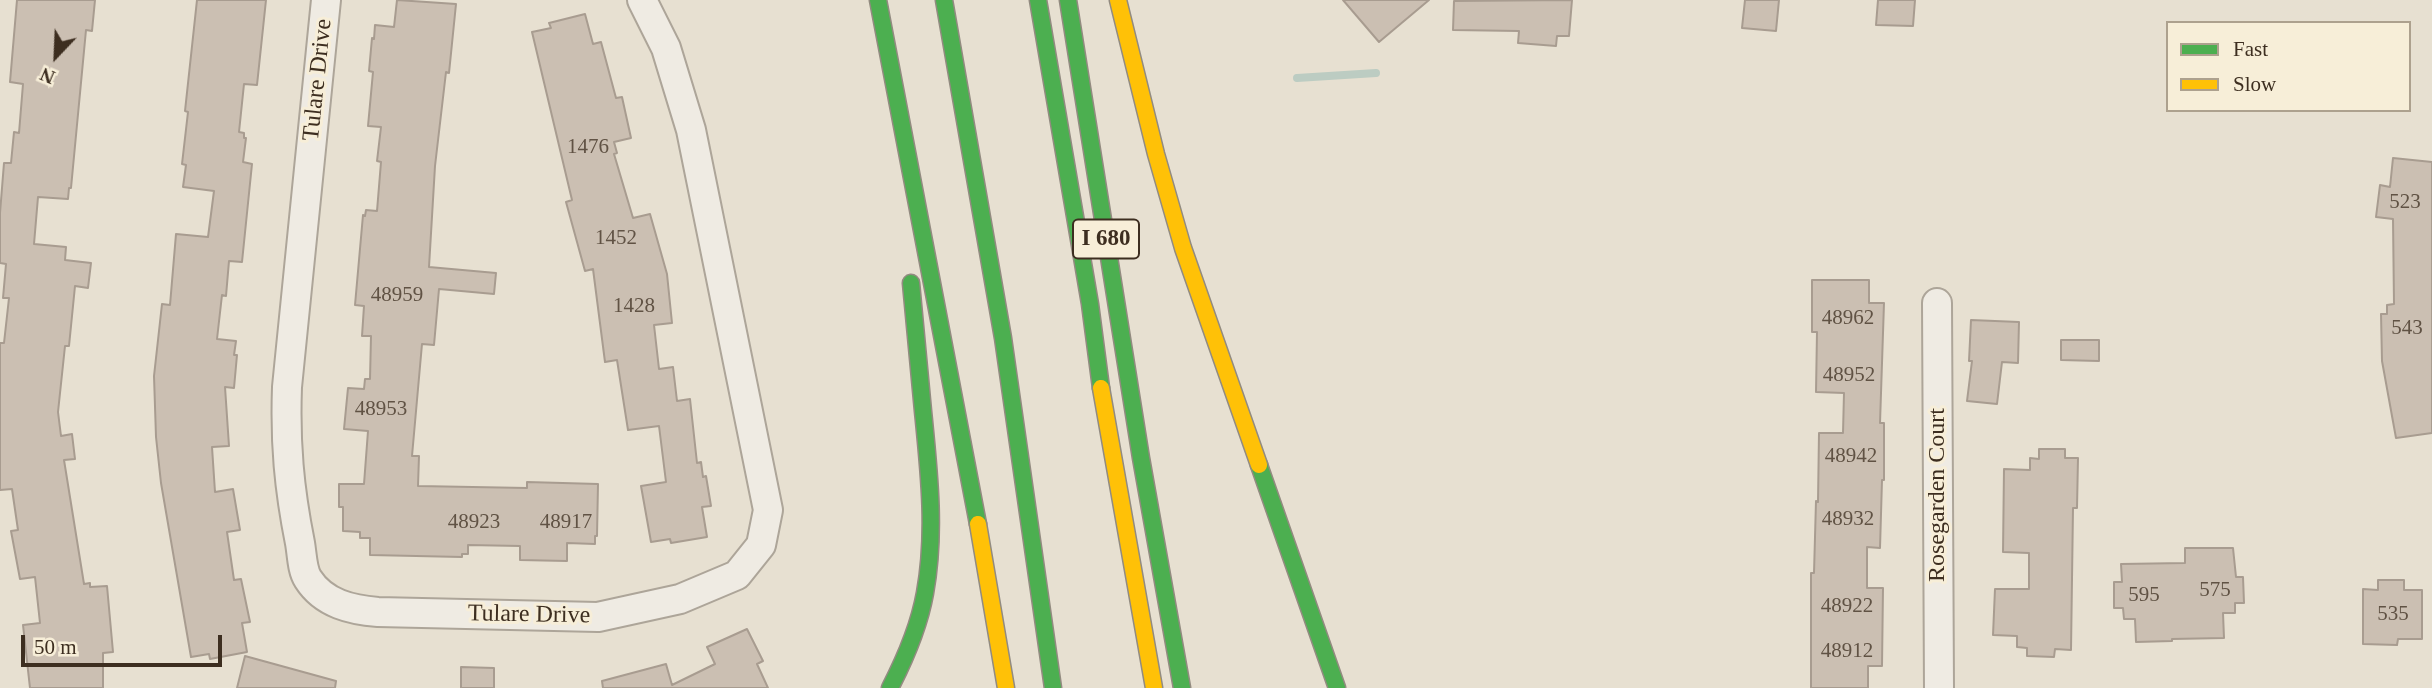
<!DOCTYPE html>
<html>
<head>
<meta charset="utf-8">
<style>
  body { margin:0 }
  #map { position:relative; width:2432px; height:688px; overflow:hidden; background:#e7e0d1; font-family:"Times New Roman",serif }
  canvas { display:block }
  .legend { position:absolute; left:2166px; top:21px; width:245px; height:91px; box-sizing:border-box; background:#f7eed8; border:2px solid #ada18e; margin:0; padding:9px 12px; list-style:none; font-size:21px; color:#3d2e20 }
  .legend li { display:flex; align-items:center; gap:14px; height:35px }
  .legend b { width:35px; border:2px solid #ada18e }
  .north { position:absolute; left:21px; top:21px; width:70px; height:70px; -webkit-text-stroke:5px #f7eed8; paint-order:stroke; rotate:203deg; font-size:19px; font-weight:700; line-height:28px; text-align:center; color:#3d2e20 }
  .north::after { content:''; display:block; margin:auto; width:24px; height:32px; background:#3d2e20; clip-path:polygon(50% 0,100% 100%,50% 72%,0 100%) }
  .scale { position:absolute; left:21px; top:635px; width:201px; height:32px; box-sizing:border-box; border:4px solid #3d2e20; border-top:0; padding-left:9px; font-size:21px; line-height:24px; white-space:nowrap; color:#3d2e20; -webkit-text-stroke:5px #f7eed8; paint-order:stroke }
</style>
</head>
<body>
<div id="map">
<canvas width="2432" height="688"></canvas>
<ul class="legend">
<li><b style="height:9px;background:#4caf50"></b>Fast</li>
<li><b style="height:9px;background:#ffc107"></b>Slow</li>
</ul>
<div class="north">N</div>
<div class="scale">50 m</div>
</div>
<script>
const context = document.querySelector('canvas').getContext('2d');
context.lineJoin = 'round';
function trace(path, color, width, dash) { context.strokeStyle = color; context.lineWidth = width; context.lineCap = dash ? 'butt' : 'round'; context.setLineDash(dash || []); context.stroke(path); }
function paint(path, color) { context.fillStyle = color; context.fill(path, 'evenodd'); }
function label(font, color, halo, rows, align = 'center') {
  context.font = font + ' "Times New Roman",serif'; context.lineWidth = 6; context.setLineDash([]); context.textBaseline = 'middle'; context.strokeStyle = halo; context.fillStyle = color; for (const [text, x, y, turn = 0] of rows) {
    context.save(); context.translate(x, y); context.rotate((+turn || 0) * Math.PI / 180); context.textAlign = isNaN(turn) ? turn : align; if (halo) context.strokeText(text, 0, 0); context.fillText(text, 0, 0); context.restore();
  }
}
trace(new Path2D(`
  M 1297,78 L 1376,73`), '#bcccc2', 8);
const building = new Path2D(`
  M 17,0 L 95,0 L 92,31 L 86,30 L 71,188 L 69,188 L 68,199 L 38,197 L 34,244 L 66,247 L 65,260 L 91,263 L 88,288 L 75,286 L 69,346 L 65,346 L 58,412 L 61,436 L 72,434 L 75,459 L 64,460 L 84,584 L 90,583 L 90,587 L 107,586 L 113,652 L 103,653 L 103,688 L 30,688 L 23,625 L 40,623 L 35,577 L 20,579 L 11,531 L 18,530 L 12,489 L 0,490 L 0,343 L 4,343 L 9,298 L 3,298 L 6,264 L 0,263 L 0,213 L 4,163 L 11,163 L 14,132 L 19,133 L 23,84 L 10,82 Z
  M 197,0 L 266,0 L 257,85 L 244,84 L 239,132 L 244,133 L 244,138 L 246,138 L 243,162 L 252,164 L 242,262 L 229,261 L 226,296 L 222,295 L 217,339 L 236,341 L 234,355 L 237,355 L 234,388 L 225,387 L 229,446 L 212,447 L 215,492 L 233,489 L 240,530 L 227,532 L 234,580 L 241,579 L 250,622 L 242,623 L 247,652 L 210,659 L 209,654 L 191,657 L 161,483 L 156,437 L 154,376 L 162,304 L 170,305 L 176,234 L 208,237 L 214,191 L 183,187 L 186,165 L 182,164 L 188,112 L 185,111 Z
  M 397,0 L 456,4 L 449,73 L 446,72 L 435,166 L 429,267 L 496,273 L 494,294 L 439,289 L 434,345 L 422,344 L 412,456 L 419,456 L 418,486 L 527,488 L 527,482 L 598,484 L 597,536 L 595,536 L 595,544 L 567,543 L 567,561 L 520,560 L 520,546 L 468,545 L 468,554 L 462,554 L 462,557 L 370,555 L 370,538 L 360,538 L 360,532 L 343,531 L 343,507 L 339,507 L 339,484 L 364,484 L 368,431 L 344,429 L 348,388 L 364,389 L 365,379 L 370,379 L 371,336 L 362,336 L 364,306 L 355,305 L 363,215 L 365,216 L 366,210 L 377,211 L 381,162 L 377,161 L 381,127 L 368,126 L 373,72 L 369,71 L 372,38 L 374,39 L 375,25 L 394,27 Z
  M 1343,0 L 1429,0 L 1379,42 Z
  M 1572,0 L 1569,36 L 1557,36 L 1556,46 L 1518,43 L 1519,31 L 1453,30 L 1454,1 Z
  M 1745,0 L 1779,0 L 1776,31 L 1742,28 Z
  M 1878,0 L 1915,0 L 1913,26 L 1876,25 Z
  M 585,14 L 593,44 L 601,42 L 616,98 L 622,97 L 631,138 L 614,142 L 617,153 L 614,154 L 633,218 L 650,214 L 667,274 L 672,323 L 654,325 L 659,369 L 673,367 L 677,401 L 690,399 L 697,463 L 701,462 L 703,477 L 706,476 L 711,506 L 702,507 L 707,537 L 671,543 L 670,539 L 651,542 L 641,486 L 666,482 L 659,426 L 628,430 L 617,360 L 605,362 L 593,269 L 585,271 L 566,202 L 572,200 L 532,32 L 551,28 L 549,23 Z
  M 2393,158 L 2432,162 L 2432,433 L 2396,438 L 2382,361 L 2381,314 L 2387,314 L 2387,305 L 2394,304 L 2393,219 L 2376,217 L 2380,185 L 2390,187 Z
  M 1812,280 L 1869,280 L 1869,303 L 1884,303 L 1880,423 L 1884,423 L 1884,480 L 1882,480 L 1880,548 L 1867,547 L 1867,588 L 1883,588 L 1882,666 L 1868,666 L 1868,688 L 1811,688 L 1811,573 L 1814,573 L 1816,501 L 1818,502 L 1819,433 L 1843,433 L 1844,393 L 1816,392 L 1817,332 L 1812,332 Z
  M 1971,320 L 2019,322 L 2018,363 L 2002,362 L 1997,404 L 1967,401 L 1972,361 L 1969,361 Z
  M 2061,340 L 2099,340 L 2099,361 L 2061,360 Z
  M 2039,449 L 2065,449 L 2065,458 L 2078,458 L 2077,508 L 2073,508 L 2071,650 L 2055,649 L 2054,657 L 2027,656 L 2027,648 L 2017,647 L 2017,636 L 1993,635 L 1995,589 L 2029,589 L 2029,553 L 2003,552 L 2004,469 L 2030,470 L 2030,458 L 2039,459 Z
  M 2185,548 L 2233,548 L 2236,577 L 2243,577 L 2244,603 L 2235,603 L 2235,613 L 2223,613 L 2224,638 L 2172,639 L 2172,641 L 2136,642 L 2135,619 L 2124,619 L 2123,608 L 2114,608 L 2114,582 L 2122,582 L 2121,564 L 2185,563 Z
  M 2378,580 L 2404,580 L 2404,590 L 2422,590 L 2422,639 L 2398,639 L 2397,645 L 2363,644 L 2363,589 L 2378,590 Z
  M 747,629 L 763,661 L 757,664 L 768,688 L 603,688 L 602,681 L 666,664 L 672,685 L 715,664 L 707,647 Z
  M 245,656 L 336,681 L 335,688 L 237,688 Z
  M 461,667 L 494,668 L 494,688 L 461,688 Z`);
paint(building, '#cbbfb2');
trace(building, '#a89c90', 2);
const street = new Path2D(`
  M 326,0 L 287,387 C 285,443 289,488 300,543 C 302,554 302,570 308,579 C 324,604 352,610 378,612 L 598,617 L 680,599 L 737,575 L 761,545 L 768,510 L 691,130 L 666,48 L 642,0
  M 1937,303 L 1939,688`);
const fast = new Path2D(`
  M 878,0 L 978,524
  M 944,0 L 1003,338 L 1053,688
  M 1038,0 L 1090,304 L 1101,388
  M 1068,0 L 1141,458 L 1182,688
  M 1259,465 L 1337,688
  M 890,688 C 906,657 919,627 925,593 C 936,533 929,471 923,411 C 919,368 915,326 911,283`);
const slow = new Path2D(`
  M 1118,0 L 1156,154 L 1183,248 L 1259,465
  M 1101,388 L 1154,688
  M 978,524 L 1006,688`);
trace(street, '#ada599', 32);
trace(fast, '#928b80', 19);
trace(slow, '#928b80', 19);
trace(street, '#efebe3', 28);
trace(fast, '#4caf50', 16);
trace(slow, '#ffc107', 16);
label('21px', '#605244', null, [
  ["1476",588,147],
  ["523",2405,202],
  ["1452",616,238],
  ["48959",397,295],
  ["1428",634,306],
  ["48962",1848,318],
  ["543",2407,328],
  ["48952",1849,375],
  ["48953",381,409],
  ["48942",1851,456],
  ["48932",1848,519],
  ["48923",474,522],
  ["48917",566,522],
  ["575",2215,590],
  ["595",2144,595],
  ["48922",1847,606],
  ["535",2393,614],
  ["48912",1847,651]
]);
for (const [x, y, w] of [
  [1106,239,66]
]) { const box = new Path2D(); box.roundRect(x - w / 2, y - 19.5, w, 39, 5); context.fillStyle = '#f7eed8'; context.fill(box); trace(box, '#3d2e20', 2); }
label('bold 23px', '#3d2e20', null, [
  ["I 680",1106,239]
]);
label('24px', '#3d2e20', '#f7eed8', [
  ["Tulare Drive",318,80,-84],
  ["Rosegarden Court",1938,495,-90],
  ["Tulare Drive",529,615,1]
]);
</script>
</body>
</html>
